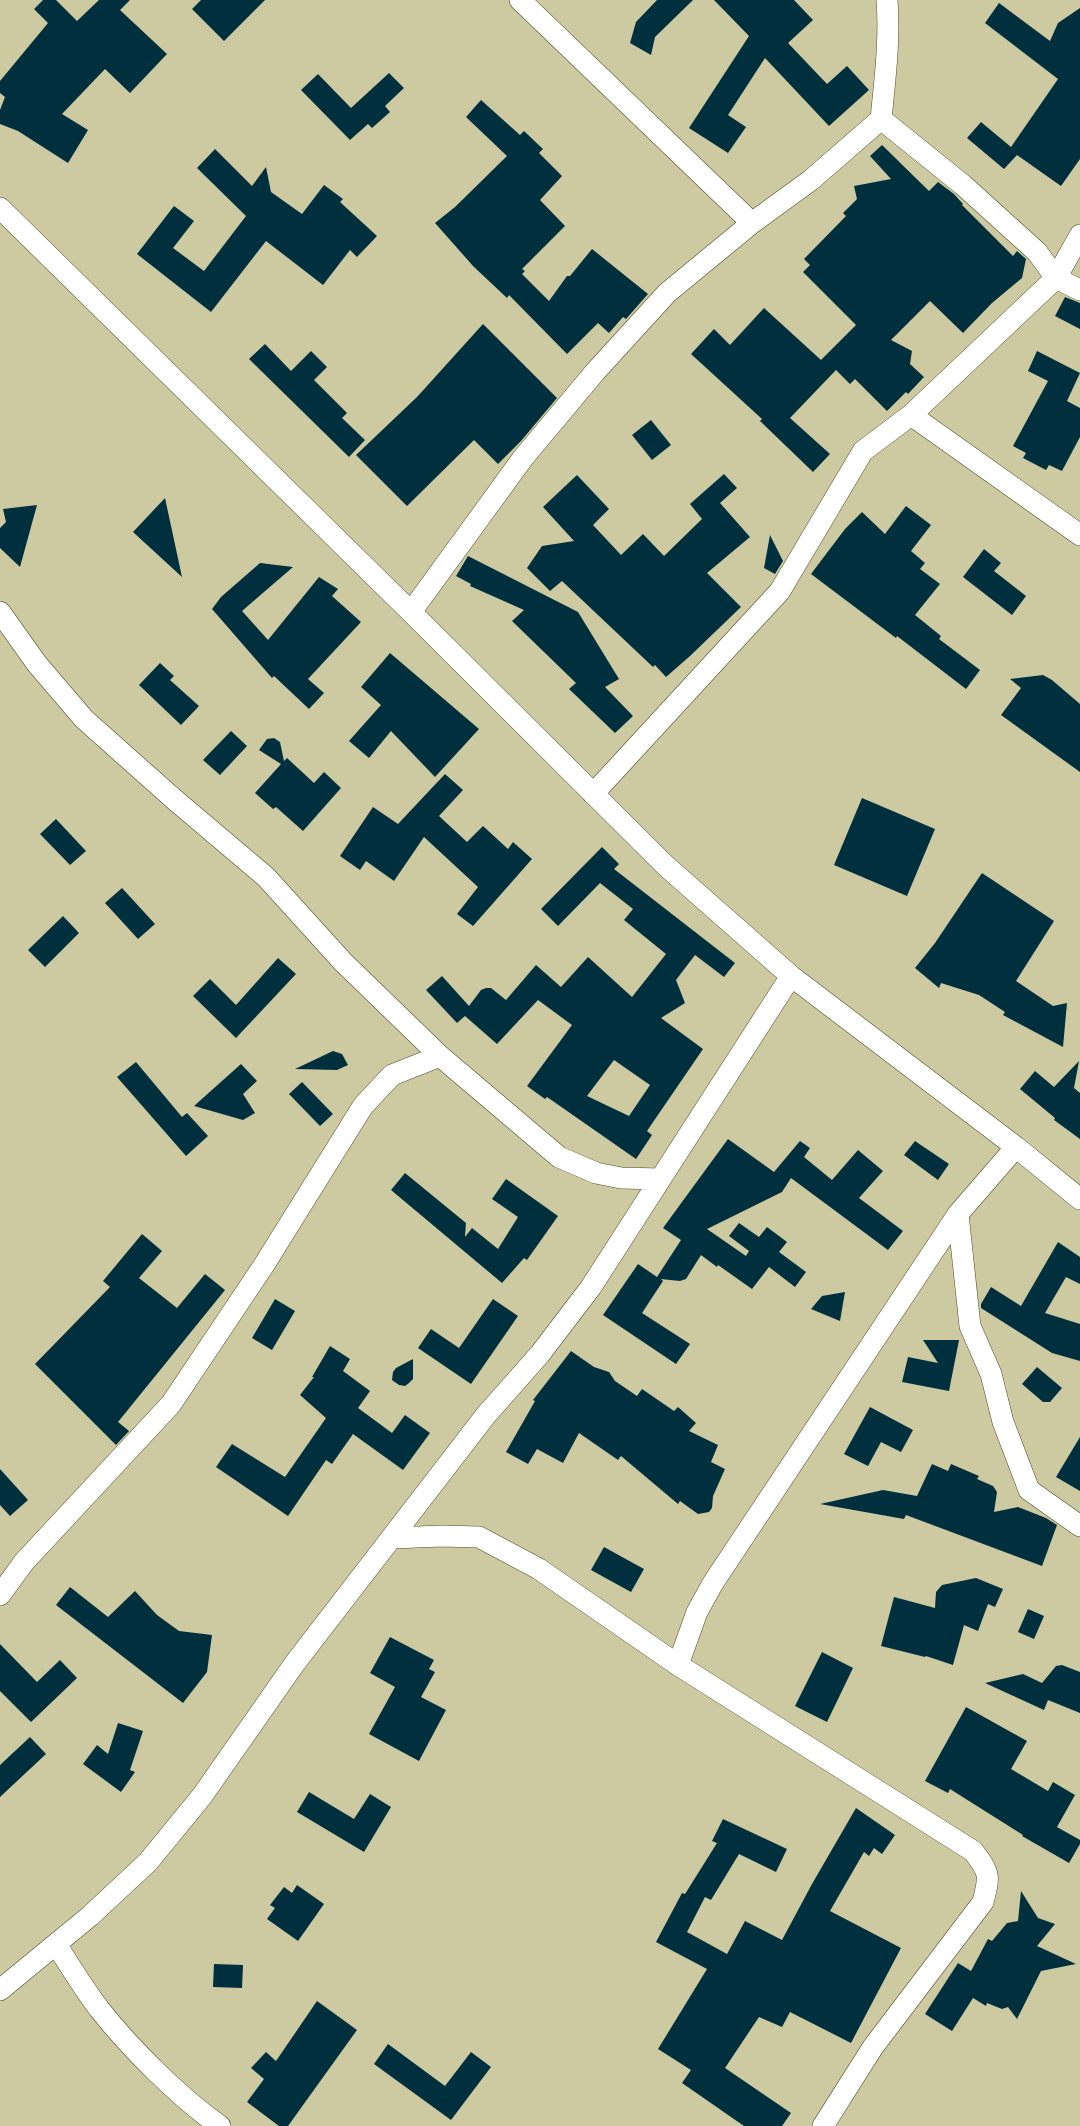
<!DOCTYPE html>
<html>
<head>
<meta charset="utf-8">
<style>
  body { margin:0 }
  canvas { display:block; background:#cdcaa1 }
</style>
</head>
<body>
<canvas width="1080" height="2126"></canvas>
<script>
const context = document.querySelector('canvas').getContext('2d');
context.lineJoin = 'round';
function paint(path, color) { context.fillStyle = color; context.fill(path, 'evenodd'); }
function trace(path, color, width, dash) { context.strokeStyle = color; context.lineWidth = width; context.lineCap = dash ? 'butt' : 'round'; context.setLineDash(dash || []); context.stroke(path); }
paint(new Path2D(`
  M 43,0 L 56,0 L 77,21 L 99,0 L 130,0 L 120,10 L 167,54 L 130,93 L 105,69 L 62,114 L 88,130 L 68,163 L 18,131 L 0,124 L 0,110 L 5,97 L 0,93 L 0,81 L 48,23 L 34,9 Z
  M 201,0 L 265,0 L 224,41 L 192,9 Z
  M 657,0 L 693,0 L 655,37 L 651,55 L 630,43 L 636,22 Z
  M 714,0 L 794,0 L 813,20 L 788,43 L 827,84 L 847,66 L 869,90 L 829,126 L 765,58 L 728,115 L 746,127 L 728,153 L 689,128 L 749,36 Z
  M 999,3 L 1050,41 L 1058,23 L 1080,8 L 1080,159 L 1061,186 L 1017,155 L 1004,169 L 967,138 L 981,122 L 1011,147 L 1058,79 L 985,23 Z
  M 389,73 L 404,88 L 385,106 L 390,112 L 372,128 L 368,124 L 350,140 L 301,90 L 318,74 L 351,108 Z
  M 481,100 L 520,135 L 524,131 L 543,149 L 539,153 L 562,176 L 540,200 L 565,226 L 522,269 L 525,271 L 522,274 L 549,301 L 567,276 L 570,276 L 592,249 L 648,294 L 626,319 L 623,317 L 609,333 L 598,323 L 567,354 L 509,295 L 507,298 L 473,266 L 435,223 L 455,207 L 507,156 L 466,117 Z
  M 882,145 L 929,191 L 938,182 L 954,194 L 963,204 L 962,205 L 1013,256 L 1017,251 L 1026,259 L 1022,278 L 992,303 L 963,333 L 930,301 L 891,340 L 912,351 L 910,364 L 924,377 L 908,394 L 906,392 L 887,411 L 855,379 L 850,384 L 836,370 L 790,418 L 830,454 L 813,472 L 760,421 L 762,419 L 691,354 L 714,329 L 730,345 L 764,308 L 821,360 L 856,325 L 803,272 L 810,265 L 804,259 L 846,216 L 843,213 L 857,199 L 854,186 L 891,179 L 870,156 Z
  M 215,149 L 252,186 L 266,167 L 271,192 L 302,214 L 324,185 L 343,199 L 340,202 L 377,236 L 357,257 L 350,250 L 323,285 L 266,241 L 211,312 L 137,254 L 174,206 L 194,221 L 173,248 L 204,271 L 246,216 L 197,168 Z
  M 1065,297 L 1080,303 L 1080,329 L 1055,316 Z
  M 483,324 L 557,398 L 521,441 L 498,464 L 474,440 L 407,506 L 356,455 L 417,397 Z
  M 265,344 L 291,371 L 311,351 L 327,367 L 314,380 L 347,413 L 342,418 L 365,440 L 349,457 L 249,359 Z
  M 1037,351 L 1080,373 L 1067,401 L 1080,408 L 1080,437 L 1062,471 L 1049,465 L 1046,470 L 1023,458 L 1026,453 L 1013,446 L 1048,381 L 1028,371 Z
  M 651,420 L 671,445 L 652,460 L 632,435 Z
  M 724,474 L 737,488 L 720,503 L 750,537 L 707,573 L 741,607 L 690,656 L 666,677 L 655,665 L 653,667 L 562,581 L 550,591 L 527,568 L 542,546 L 574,541 L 543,507 L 577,475 L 609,509 L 593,525 L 621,555 L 643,534 L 664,556 L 702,519 L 690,504 Z
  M 165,498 L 182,577 L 133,532 Z
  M 37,505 L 20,567 L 0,548 L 0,528 L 6,522 L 3,509 Z
  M 906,506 L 931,525 L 911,551 L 925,563 L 920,569 L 940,584 L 915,615 L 941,636 L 939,639 L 980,670 L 966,689 L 897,636 L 896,638 L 811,574 L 845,529 L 862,512 L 885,534 Z
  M 770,535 L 783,561 L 775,574 L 764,568 Z
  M 984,549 L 1001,563 L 994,571 L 1026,596 L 1012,615 L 963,577 Z
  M 468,556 L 578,612 L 619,679 L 605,687 L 633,716 L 615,733 L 569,689 L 576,683 L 512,621 L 524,610 L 470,586 L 471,584 L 456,576 Z
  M 260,563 L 293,567 L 242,611 L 268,640 L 319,577 L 338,589 L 332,596 L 361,622 L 308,679 L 324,693 L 309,709 L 274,676 L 272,678 L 212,609 L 221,597 Z
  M 390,653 L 479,729 L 435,777 L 391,731 L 369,758 L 349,741 L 381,705 L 361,687 Z
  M 160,663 L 174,676 L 170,680 L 199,706 L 181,725 L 139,685 Z
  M 1043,675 L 1052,680 L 1080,704 L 1080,772 L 1001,715 L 1021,688 L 1010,679 Z
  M 231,731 L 247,746 L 220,775 L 203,760 Z
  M 274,738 L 280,742 L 284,761 L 287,758 L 314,783 L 324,772 L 341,788 L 303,831 L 276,807 L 273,809 L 255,793 L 281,764 L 259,750 L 267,739 Z
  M 445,774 L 463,790 L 439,816 L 467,842 L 483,826 L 508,849 L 513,842 L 532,859 L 473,926 L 457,914 L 478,887 L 424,837 L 394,881 L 366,861 L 360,870 L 340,856 L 373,807 L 398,824 Z
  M 862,798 L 935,829 L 907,896 L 834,865 Z
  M 56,819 L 86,851 L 70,865 L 40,834 Z
  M 602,847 L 619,864 L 614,869 L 735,963 L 724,977 L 695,955 L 676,980 L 685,1003 L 661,1018 L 703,1049 L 647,1131 L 652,1135 L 636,1159 L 547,1097 L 545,1099 L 527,1086 L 572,1025 L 538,1000 L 497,1044 L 465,1016 L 457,1023 L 426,990 L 442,976 L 469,1006 L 481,990 L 486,988 L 491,988 L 506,1000 L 536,965 L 561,987 L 588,957 L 632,997 L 666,954 L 624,920 L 633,909 L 600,883 L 558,926 L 541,909 ZM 614,1060 L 650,1085 L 629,1116 L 587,1096 Z
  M 982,873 L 1054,921 L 1016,981 L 1053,1006 L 1067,1003 L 1063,1047 L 1003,1015 L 1005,1012 L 979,995 L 941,983 L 939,988 L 915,968 L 935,943 Z
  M 122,888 L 155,924 L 138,939 L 105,903 Z
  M 63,916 L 79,933 L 45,967 L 28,950 Z
  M 278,958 L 296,974 L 236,1038 L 193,996 L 210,979 L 236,1005 Z
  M 333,1051 L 342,1054 L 348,1065 L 337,1070 L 295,1069 Z
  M 1079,1061 L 1074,1088 L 1080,1093 L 1080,1139 L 1054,1120 L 1055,1118 L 1020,1089 L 1035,1071 L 1054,1087 Z
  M 136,1062 L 182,1117 L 187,1113 L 208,1136 L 186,1156 L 117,1077 Z
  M 241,1064 L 257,1081 L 243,1094 L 255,1113 L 243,1120 L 194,1106 Z
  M 302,1082 L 333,1114 L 320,1126 L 289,1094 Z
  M 728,1139 L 774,1172 L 800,1141 L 810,1148 L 804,1157 L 832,1180 L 858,1150 L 883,1171 L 859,1198 L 903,1231 L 888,1250 L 791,1178 L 782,1192 L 707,1229 L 746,1256 L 749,1251 L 729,1236 L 739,1223 L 759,1237 L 767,1227 L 787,1242 L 779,1252 L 806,1272 L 795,1287 L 769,1267 L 752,1289 L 718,1265 L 717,1267 L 701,1255 L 686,1279 L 680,1281 L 661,1279 L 663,1281 L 642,1313 L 690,1344 L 676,1364 L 603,1315 L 638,1264 L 657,1277 L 681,1240 L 663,1228 Z
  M 915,1141 L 949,1164 L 938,1180 L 904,1155 Z
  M 405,1173 L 466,1223 L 465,1237 L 472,1228 L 498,1249 L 518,1217 L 492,1199 L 506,1179 L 558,1216 L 527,1260 L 524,1258 L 502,1283 L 391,1190 Z
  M 142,1234 L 162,1251 L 139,1278 L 177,1308 L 205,1274 L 225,1290 L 118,1422 L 129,1431 L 116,1445 L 35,1364 L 110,1287 L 103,1281 Z
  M 1058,1242 L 1080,1257 L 1080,1284 L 1066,1277 L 1045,1313 L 1080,1324 L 1080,1361 L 1052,1353 L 981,1308 L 981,1304 L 991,1287 L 1021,1306 Z
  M 845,1292 L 840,1321 L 811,1309 L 822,1296 Z
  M 275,1299 L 295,1311 L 272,1350 L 252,1338 Z
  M 493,1299 L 518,1316 L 471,1384 L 418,1348 L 431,1329 L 459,1348 Z
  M 923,1340 L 959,1340 L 949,1391 L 902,1382 L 908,1357 L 938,1363 Z
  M 330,1346 L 350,1359 L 343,1371 L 370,1391 L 358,1408 L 392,1433 L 405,1415 L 430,1433 L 403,1470 L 353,1434 L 332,1464 L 326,1460 L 288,1516 L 216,1467 L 232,1444 L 285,1477 L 326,1418 L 300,1395 L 314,1377 L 312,1377 Z
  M 571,1351 L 594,1367 L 609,1372 L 615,1381 L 637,1396 L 642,1389 L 674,1411 L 678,1407 L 696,1423 L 689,1431 L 718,1445 L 711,1462 L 725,1469 L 713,1496 L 712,1508 L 709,1512 L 698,1514 L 680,1501 L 678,1504 L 621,1456 L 618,1460 L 579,1433 L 563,1463 L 537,1449 L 528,1464 L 506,1452 L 535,1401 L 533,1400 Z
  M 413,1359 L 413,1379 L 409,1383 L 405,1386 L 399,1385 L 392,1380 L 393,1372 L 396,1368 Z
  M 1037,1367 L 1062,1388 L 1050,1402 L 1043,1402 L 1022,1384 Z
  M 870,1407 L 913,1430 L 901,1452 L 881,1442 L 868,1466 L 844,1454 Z
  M 1080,1437 L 1080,1491 L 1056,1477 Z
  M 932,1464 L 948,1471 L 951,1464 L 979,1476 L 977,1479 L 993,1486 L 997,1492 L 994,1512 L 1018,1507 L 1046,1518 L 1057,1525 L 1042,1566 L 906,1515 L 904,1519 L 820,1504 L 883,1490 L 917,1496 Z
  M 0,1469 L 28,1500 L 10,1516 L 0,1505 Z
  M 604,1547 L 644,1569 L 631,1592 L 591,1570 Z
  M 976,1578 L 1003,1589 L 995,1607 L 988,1604 L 978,1631 L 964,1625 L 953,1665 L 926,1656 L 925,1657 L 881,1646 L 894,1597 L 935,1608 L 936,1592 L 942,1585 Z
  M 70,1587 L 108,1617 L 135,1591 L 157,1615 L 179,1631 L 212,1635 L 207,1672 L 183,1703 L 56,1605 Z
  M 1028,1609 L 1044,1616 L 1034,1639 L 1018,1632 Z
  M 390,1637 L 434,1660 L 429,1669 L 435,1672 L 421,1697 L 446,1710 L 419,1761 L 369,1734 L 395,1687 L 370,1673 Z
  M 0,1644 L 37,1682 L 60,1660 L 77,1678 L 31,1722 L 0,1691 Z
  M 822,1652 L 853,1668 L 827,1722 L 795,1706 Z
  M 1062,1665 L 1080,1672 L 1080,1713 L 1048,1700 L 1044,1710 L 985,1683 L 1023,1674 L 1042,1683 L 1056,1666 Z
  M 966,1707 L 1027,1741 L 1011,1769 L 1048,1791 L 1053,1782 L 1075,1795 L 1057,1827 L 1080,1840 L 1080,1844 L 1069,1863 L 1022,1836 L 1023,1835 L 950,1789 L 948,1793 L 925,1781 Z
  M 118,1723 L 143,1731 L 130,1770 L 135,1772 L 121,1792 L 83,1764 L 97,1745 L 108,1754 Z
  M 30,1737 L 46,1754 L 0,1797 L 0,1765 Z
  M 309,1792 L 354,1819 L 370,1794 L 391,1807 L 364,1852 L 297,1812 Z
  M 856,1808 L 895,1835 L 882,1854 L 874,1848 L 869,1856 L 864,1852 L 830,1911 L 901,1948 L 851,2043 L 790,2012 L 782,2027 L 759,2017 L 725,2068 L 791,2113 L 782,2126 L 744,2126 L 682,2083 L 691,2070 L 658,2049 L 707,1969 L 656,1942 L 682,1893 L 685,1894 L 717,1843 L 712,1841 L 723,1819 L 787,1849 L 776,1872 L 739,1854 L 711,1900 L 705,1897 L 687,1932 L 727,1954 L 745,1921 L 782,1940 L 812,1884 Z
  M 297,1885 L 324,1904 L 298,1941 L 267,1919 L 275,1908 L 270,1905 L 284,1887 L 292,1893 Z
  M 1021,1891 L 1038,1918 L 1055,1924 L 1037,1946 L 1076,1964 L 1041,1971 L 1017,2019 L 1008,2007 L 1002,2009 L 987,2003 L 986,2006 L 973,1998 L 952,2031 L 925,2014 L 958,1963 L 971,1971 L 988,1939 L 992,1941 L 1007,1923 L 1018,1921 Z
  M 214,1964 L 243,1965 L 242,1988 L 213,1987 Z
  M 317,2001 L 357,2030 L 288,2126 L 279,2126 L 247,2102 L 264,2079 L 251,2068 L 266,2052 L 276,2061 Z
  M 388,2044 L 445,2086 L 471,2052 L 491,2067 L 451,2120 L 374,2064 Z`), '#002f3d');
const minor = new Path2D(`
  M 520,0 L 752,223
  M 881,119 L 963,185 L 1037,252 L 1056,278 L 1080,290
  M 0,208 L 411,612 L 666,866 L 791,976 L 1016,1147 L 1080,1199
  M 911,415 L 1080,535
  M 0,612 L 37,664 L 84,719 L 175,800 L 266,877 L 343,962 L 440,1056 L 559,1157 L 596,1173 L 621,1178 L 660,1179
  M 411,612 L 523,458 L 595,372 L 667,293 L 752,223 L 811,180 L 881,119 C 885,79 890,40 887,0
  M 593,794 L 780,591 L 863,451 L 911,415 L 1056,278 L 1080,235
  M 958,1214 L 970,1326 L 991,1374 L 1003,1422 L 1029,1490 L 1080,1526
  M 392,1538 L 442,1536 L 479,1537 L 539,1569 L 678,1665 L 973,1851 C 990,1873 990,1875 983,1902 L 873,2047 L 823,2126
  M 0,1595 L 24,1562 L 171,1404 L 264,1265 L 363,1106 L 392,1075 L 440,1056
  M 678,1665 L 697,1612 L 713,1583 L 958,1214 L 1016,1147
  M 56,1944 C 70,1966 84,1989 100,2010 C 131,2049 179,2097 220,2126
  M 0,1990 L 90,1916 L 148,1862 L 202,1796 L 295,1663 L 486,1415 L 540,1354 L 591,1287 L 791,976`);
trace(minor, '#4f4b26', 22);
trace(minor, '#fff', 21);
</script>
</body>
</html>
